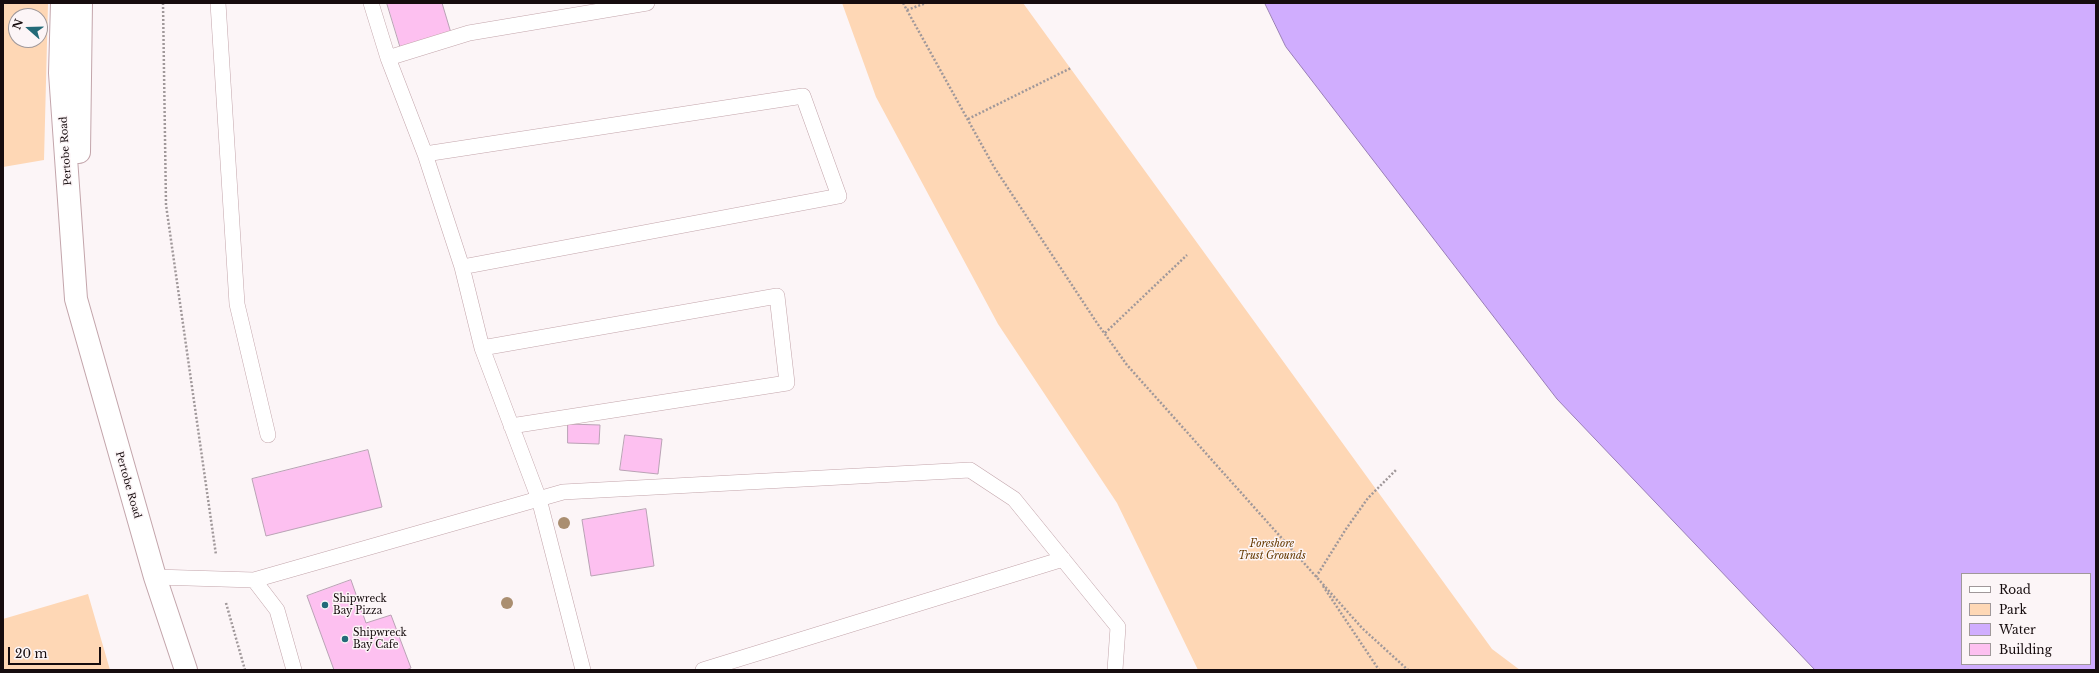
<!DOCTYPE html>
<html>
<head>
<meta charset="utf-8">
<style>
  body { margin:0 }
  #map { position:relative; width:2099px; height:673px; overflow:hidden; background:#fcf5f7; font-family:"Libre Baskerville",serif }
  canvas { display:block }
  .frame { position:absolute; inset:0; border:4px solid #160c0e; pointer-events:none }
  .legend { position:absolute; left:1961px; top:573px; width:130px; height:92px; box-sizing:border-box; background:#fcf5f7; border:1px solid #a0989a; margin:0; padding:5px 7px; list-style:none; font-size:12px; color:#160c0e }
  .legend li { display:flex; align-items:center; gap:8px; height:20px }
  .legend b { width:20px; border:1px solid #a0989a }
  .north { position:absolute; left:8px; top:8px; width:40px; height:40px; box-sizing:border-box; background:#fcf5f7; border:1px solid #a0989a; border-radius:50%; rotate:290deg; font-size:11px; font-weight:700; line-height:16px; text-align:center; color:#160c0e }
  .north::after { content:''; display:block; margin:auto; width:14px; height:18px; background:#236a78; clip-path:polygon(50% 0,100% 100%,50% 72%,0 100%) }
  .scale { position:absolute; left:8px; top:647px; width:93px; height:18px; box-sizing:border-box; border:2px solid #160c0e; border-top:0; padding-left:5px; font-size:12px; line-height:14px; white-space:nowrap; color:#160c0e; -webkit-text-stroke:3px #fcf5f7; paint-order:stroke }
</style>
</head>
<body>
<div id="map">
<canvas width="2099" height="673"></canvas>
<div class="frame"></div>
<ul class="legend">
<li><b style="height:5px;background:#fff"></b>Road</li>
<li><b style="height:11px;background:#fed7b5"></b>Park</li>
<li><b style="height:11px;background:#d0adfe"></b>Water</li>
<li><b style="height:11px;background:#fdc0f0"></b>Building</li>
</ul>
<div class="north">N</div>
<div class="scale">20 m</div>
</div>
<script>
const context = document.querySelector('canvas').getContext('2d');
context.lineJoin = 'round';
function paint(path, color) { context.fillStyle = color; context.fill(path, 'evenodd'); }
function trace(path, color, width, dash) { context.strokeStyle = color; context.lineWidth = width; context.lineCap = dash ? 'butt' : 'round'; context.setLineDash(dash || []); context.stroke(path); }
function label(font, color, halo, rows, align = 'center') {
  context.font = font + ' "Libre Baskerville",serif'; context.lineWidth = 3; context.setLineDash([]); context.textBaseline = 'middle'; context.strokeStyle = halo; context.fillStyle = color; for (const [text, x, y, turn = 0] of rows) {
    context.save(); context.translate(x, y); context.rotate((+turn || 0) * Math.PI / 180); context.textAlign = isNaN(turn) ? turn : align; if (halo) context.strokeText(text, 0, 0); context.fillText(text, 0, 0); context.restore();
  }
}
paint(new Path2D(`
  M 3,3 L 48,3 L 44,160 L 3,167 ZM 16,16 L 40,16 L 40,40 L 16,40 Z
  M 842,3 L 1023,3 L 1492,649 L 1520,670 L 1198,670 L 1117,503 L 998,324 L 876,97 Z
  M 88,594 L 110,670 L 3,670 L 3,619 Z`), '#fed7b5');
const water = new Path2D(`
  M 1265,3 L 2096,3 L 2096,670 L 1815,670 L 1557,399 L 1286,47 ZM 1962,574 L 2090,574 L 2090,664 L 1962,664 Z`);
paint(water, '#d0adfe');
trace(water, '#987db6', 1);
const building = new Path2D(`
  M 387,3 L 442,3 L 451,33 L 401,49 Z
  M 568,424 L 600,425 L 599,444 L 568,443 Z
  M 625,435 L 662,439 L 658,474 L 620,470 Z
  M 368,450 L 382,507 L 266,536 L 252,479 Z
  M 646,509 L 654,566 L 591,576 L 582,520 Z
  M 351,580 L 366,623 L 391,615 L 411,668 L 406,670 L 334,670 L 307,596 Z`);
paint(building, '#fdc0f0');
trace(building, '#b9a2b4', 1);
const lane = new Path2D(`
  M 218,3 L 237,304 L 268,435
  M 371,3 L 388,58 L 425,154 L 462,267 L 482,348 L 539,499 L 583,670
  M 388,58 L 469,33 L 647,3
  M 425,154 L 803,96 L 839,196 L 462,267
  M 482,348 L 777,296 L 787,383 L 511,426
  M 155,577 L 254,580 L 563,492 L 970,470 L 1014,499 L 1118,627 L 1115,670
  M 254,580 L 277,610 L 294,670
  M 703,670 L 1063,559`);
const secondary = new Path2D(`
  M 62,3 L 60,73 L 76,299 L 155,577 L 186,670
  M 79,152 L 81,3`);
trace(lane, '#c3a5ab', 16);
trace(secondary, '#c3a5ab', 24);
trace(new Path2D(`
  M 163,3 L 166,205 L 216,555
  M 903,3 L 994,167 L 1097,323 L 1127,365 L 1362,628 L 1408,670
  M 907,10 L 926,3
  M 968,119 L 1071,68
  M 1105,333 L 1187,255
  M 1316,577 L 1346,529 L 1368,498 L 1397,469
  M 1323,586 L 1379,670
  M 226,603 L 245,670`), '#a0989a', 2.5, [2, 2]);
trace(lane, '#fff', 15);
trace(secondary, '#fff', 22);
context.fillStyle = '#aa8e70';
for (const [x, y] of [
  [564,523],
  [507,603]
]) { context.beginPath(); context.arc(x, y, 6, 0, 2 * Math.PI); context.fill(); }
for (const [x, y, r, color] of [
  [325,605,4,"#236a78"],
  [345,639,4,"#236a78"]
]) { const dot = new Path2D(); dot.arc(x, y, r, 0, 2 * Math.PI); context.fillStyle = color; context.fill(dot); trace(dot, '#fcf5f7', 1.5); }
label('10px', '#160c0e', '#fcf5f7', [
  ["Pertobe Road",66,151,-94],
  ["Pertobe Road",128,485,74]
]);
label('italic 10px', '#663a02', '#fcf5f7', [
  ["Foreshore",1272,544],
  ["Trust Grounds",1272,556]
]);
label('10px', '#160c0e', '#fcf5f7', [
  ["Shipwreck",333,599],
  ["Bay Pizza",333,611],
  ["Shipwreck",353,633],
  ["Bay Cafe",353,645]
], 'left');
</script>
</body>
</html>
